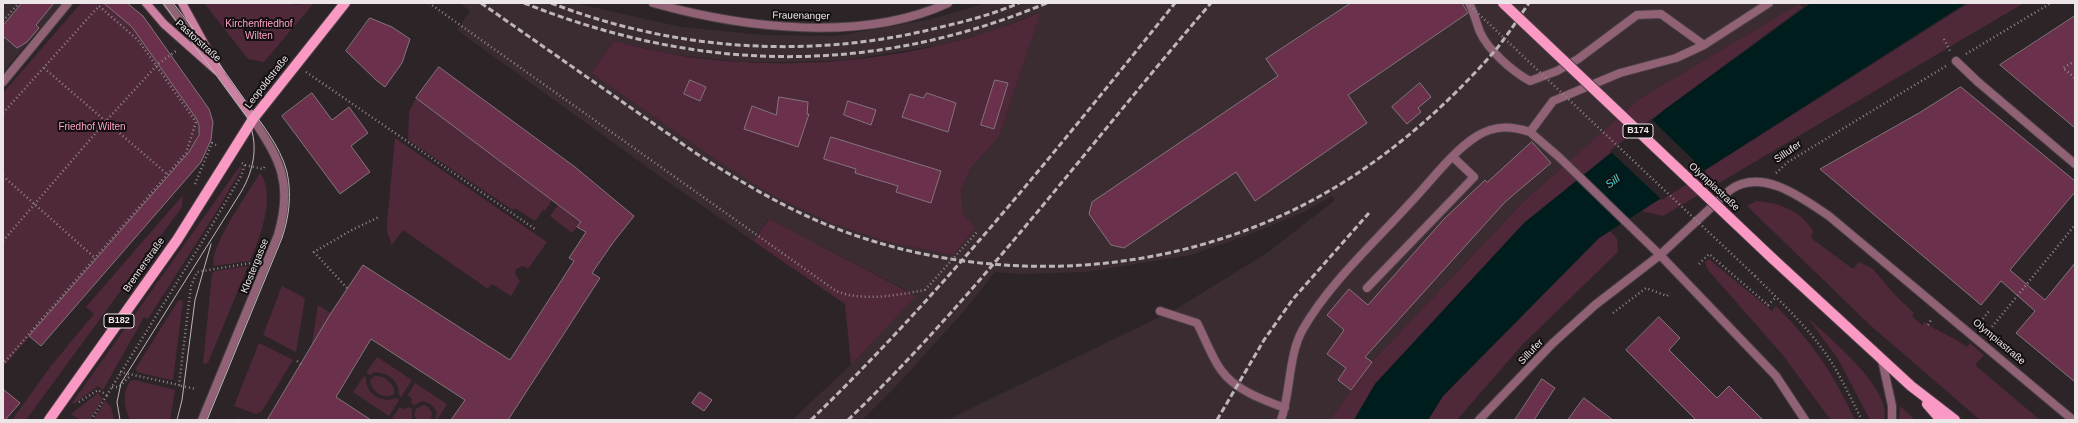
<!DOCTYPE html>
<html>
<head>
<meta charset="utf-8">
<style>
  body { margin:0 }
  #map { position:relative; width:2078px; height:423px; overflow:hidden; background:#2d2428; font-family:Arial,sans-serif }
  canvas { display:block }
  .frame { position:absolute; inset:0; border:4px solid #ece6e8; pointer-events:none }
</style>
</head>
<body>
<div id="map">
<canvas width="2078" height="423"></canvas>
<div class="frame"></div>
</div>
<script>
const context = document.querySelector('canvas').getContext('2d');
context.lineJoin = 'round';
function paint(path, color) { context.fillStyle = color; context.fill(path, 'evenodd'); }
function trace(path, color, width, dash) { context.strokeStyle = color; context.lineWidth = width; context.lineCap = dash ? 'butt' : 'round'; context.setLineDash(dash || []); context.stroke(path); }
function label(font, color, halo, rows, align = 'center') {
  context.font = font + ' Arial,sans-serif'; context.lineWidth = 4; context.setLineDash([]); context.textBaseline = 'middle'; context.strokeStyle = halo; context.fillStyle = color; for (const [text, x, y, turn = 0] of rows) {
    context.save(); context.translate(x, y); context.rotate((+turn || 0) * Math.PI / 180); context.textAlign = isNaN(turn) ? turn : align; if (halo) context.strokeText(text, 0, 0); context.fillText(text, 0, 0); context.restore();
  }
}
paint(new Path2D(`
  M 3,3 L 61,3 L 3,72 Z
  M 460,3 L 574,3 L 681,27 L 764,35 L 837,36 L 932,19 L 986,3 L 1801,3 L 1639,99 L 1524,201 L 1372,362 L 1330,420 L 947,420 L 1176,309 L 1267,253 L 1335,200 L 1332,196 L 1304,212 L 1243,237 L 1191,255 L 1086,272 L 1021,274 L 995,272 L 964,311 L 897,385 L 862,420 L 792,420 L 853,363 L 916,295 L 768,219 L 753,241 L 661,177 L 457,30 L 470,11 ZM 1041,12 L 999,137 L 970,169 L 961,190 L 963,214 L 976,228 L 953,255 L 892,243 L 834,224 L 715,159 L 591,73 L 614,41 L 676,55 L 743,62 L 795,62 L 847,60 L 940,45 L 989,32 Z`), '#3b2c32');
paint(new Path2D(`
  M 81,3 L 104,3 L 132,27 L 196,118 C 202,132 196,140 189,152 L 3,367 L 3,93 Z
  M 204,3 L 291,3 L 294,5 L 314,3 L 264,62 L 248,59 Z
  M 1969,3 L 2024,3 L 1663,216 L 1641,211 Z
  M 1799,4 L 1803,7 L 1664,110 L 1524,223 L 1375,384 L 1354,420 L 1330,420 L 1372,362 L 1524,201 L 1639,99 Z
  M 1041,12 L 999,137 L 970,169 L 961,190 L 963,214 L 976,228 L 953,255 L 892,243 L 834,224 L 774,196 L 715,159 L 591,73 L 614,41 C 635,46 655,51 676,55 C 794,74 931,60 1041,12 Z
  M 416,98 L 552,200 L 545,211 L 543,210 L 535,221 L 515,208 L 513,210 L 408,140 L 409,112 Z
  M 395,138 L 547,242 L 528,269 L 523,266 L 516,269 L 515,274 L 520,281 L 511,296 L 492,284 L 488,289 L 403,230 L 392,245 L 387,232 L 387,223 Z
  M 240,166 L 242,168 L 218,209 L 148,319 L 144,317 L 139,326 L 103,390 L 98,386 L 74,404 L 72,403 Z
  M 260,173 C 277,195 259,240 250,261 L 214,266 C 208,249 250,190 260,173 Z
  M 183,195 L 182,207 L 26,420 L 12,420 L 51,366 L 94,314 L 86,307 Z
  M 1756,201 C 1779,203 1801,210 1813,231 L 1811,238 L 1853,269 L 1859,262 L 1873,269 L 1896,296 L 1914,313 L 1912,316 L 1922,325 L 1925,322 C 1938,333 1954,336 1967,347 L 1970,343 L 1984,355 L 1975,365 L 2040,420 L 1980,420 L 1870,325 L 1747,206 Z
  M 558,205 L 581,222 L 572,233 L 550,216 Z
  M 769,219 L 916,296 L 851,365 L 845,304 L 753,241 Z
  M 1610,231 L 1617,239 L 1618,252 L 1523,344 L 1457,420 L 1428,420 L 1443,396 L 1599,238 Z
  M 1709,259 L 1772,311 L 1776,306 C 1813,343 1833,373 1855,420 L 1832,420 L 1827,415 L 1782,354 L 1708,270 L 1705,262 Z
  M 248,266 L 208,363 L 203,364 L 212,273 L 215,271 Z
  M 282,286 L 305,298 L 296,352 L 263,335 Z
  M 180,300 L 183,301 L 173,379 L 171,380 L 137,372 L 136,368 L 178,301 Z
  M 318,305 L 331,313 L 311,349 Z
  M 1807,317 C 1827,336 1894,390 1884,420 L 1870,420 L 1838,359 Z
  M 259,343 L 293,360 L 262,411 L 256,414 L 234,406 Z
  M 377,357 L 412,380 L 401,397 C 398,393 399,392 398,388 C 395,377 385,373 375,372 L 370,375 L 366,373 Z
  M 364,376 L 366,378 C 365,394 383,404 396,398 L 399,400 L 389,416 L 353,392 Z
  M 375,376 C 384,375 389,381 394,388 L 394,394 C 384,400 371,392 370,380 Z
  M 135,380 L 175,390 L 170,420 L 130,420 C 124,408 122,393 130,381 Z
  M 415,383 L 447,404 L 437,420 L 435,420 L 437,412 L 431,404 L 422,401 L 414,405 L 411,403 L 412,399 L 408,395 Z
  M 98,393 L 103,399 L 90,420 L 80,420 L 71,414 Z
  M 105,401 L 111,407 L 114,420 L 93,420 Z
  M 424,405 L 428,407 L 432,413 L 431,420 L 417,420 L 414,415 L 416,409 Z
  M 1900,406 L 1915,420 L 1899,420 Z
  M 400,407 L 405,409 L 409,407 L 412,409 L 412,420 L 395,420 L 392,418 Z`), '#4f283a');
paint(new Path2D(`
  M 1811,3 L 1966,3 L 1599,238 L 1443,396 L 1428,420 L 1354,420 L 1375,384 L 1524,223 L 1664,110 Z`), '#001d1d');
paint(new Path2D(`
  M 1651,119 L 1706,172 L 1662,200 L 1610,151 Z`), '#2d2428');
const building = new Path2D(`
  M 22,3 L 54,3 L 36,25 L 39,28 L 27,42 L 17,48 L 3,36 L 3,26 Z
  M 104,3 L 127,3 L 143,16 L 209,109 L 213,122 L 211,140 L 201,162 L 41,346 L 29,336 L 189,152 L 199,135 L 199,125 L 196,118 L 132,27 Z
  M 1351,3 L 1462,3 L 1468,13 L 1348,95 L 1367,123 L 1255,201 L 1236,172 L 1124,248 L 1111,245 L 1089,214 L 1092,202 L 1278,76 L 1266,59 Z
  M 2075,16 L 2075,128 L 2000,65 Z
  M 370,18 L 392,27 L 410,39 L 402,63 L 385,87 L 376,80 L 346,51 Z
  M 439,67 L 575,167 L 634,216 L 612,244 L 592,273 L 600,278 L 508,420 L 451,420 L 465,400 L 371,339 L 336,397 L 371,420 L 267,420 L 331,313 L 363,265 L 510,360 L 574,261 L 569,258 L 586,232 L 577,227 L 581,222 L 416,98 Z
  M 690,80 L 706,87 L 700,101 L 684,94 Z
  M 995,80 L 1008,83 L 994,129 L 981,125 Z
  M 1420,83 L 1431,97 L 1418,108 L 1421,112 L 1407,124 L 1392,107 Z
  M 1961,87 L 2075,181 L 2075,192 L 2010,270 L 2045,300 L 2075,263 L 2075,382 L 2016,333 L 2035,311 L 2001,281 L 1981,305 L 1820,169 L 1919,113 Z
  M 312,93 L 332,120 L 349,107 L 368,133 L 351,146 L 370,172 L 340,194 L 282,116 Z
  M 927,93 L 956,103 L 948,132 L 902,117 L 910,94 L 923,98 Z
  M 779,97 L 808,102 L 807,114 L 809,114 L 798,147 L 744,129 L 752,106 L 776,115 Z
  M 848,101 L 876,110 L 871,125 L 844,115 Z
  M 831,137 L 941,171 L 931,203 L 896,192 L 898,186 L 855,173 L 856,169 L 824,159 Z
  M 1532,142 L 1551,163 L 1505,202 L 1365,357 L 1372,362 L 1351,390 L 1338,380 L 1346,368 L 1327,354 L 1344,330 L 1327,315 L 1349,289 L 1368,305 L 1444,219 L 1485,180 L 1487,182 Z
  M 1659,317 L 1680,338 L 1669,350 L 1717,398 L 1729,386 L 1763,420 L 1696,420 L 1626,350 Z
  M 1542,379 L 1555,388 L 1534,420 L 1515,420 Z
  M 3,389 L 20,403 L 5,420 L 3,420 Z
  M 700,392 L 712,400 L 704,411 L 692,403 Z
  M 1584,398 L 1613,420 L 1568,420 Z`);
paint(building, '#6a304c');
trace(building, '#81767a', 1);
const lane = new Path2D(`
  M 167,3 L 210,60
  M 1469,3 C 1474,12 1476,22 1480,32 C 1488,50 1513,72 1530,81 L 1557,71 L 1578,59 L 1637,15 L 1661,14 L 1704,45
  M 1956,61 L 1978,82
  M 1530,132 L 1559,157 L 1660,255
  M 1367,288 L 1474,177 L 1453,157
  M 1160,311 L 1197,323 C 1205,338 1211,356 1221,370 C 1235,390 1263,400 1285,408
  M 1281,420 C 1291,392 1288,355 1303,329 C 1330,282 1375,242 1411,202 C 1431,181 1453,151 1477,136 C 1495,125 1511,126 1530,132 L 1553,101 L 1620,73 L 1676,58 L 1704,45 L 1769,3`);
const street = new Path2D(`
  M 653,3 C 742,28 862,43 948,3
  M 3,82 L 68,3
  M 1978,82 L 2075,164
  M 1660,255 L 1776,376 L 1805,420
  M 1882,360 L 1892,406 L 1892,420
  M 202,420 L 278,235 C 293,184 281,161 253,119
  M 1479,420 L 1553,343 L 1595,305 L 1660,255 L 1730,190 C 1762,167 1802,198 1829,216 L 2073,420`);
const secondary = new Path2D(`
  M 146,3 L 164,24 L 217,71
  M 182,3 L 222,76 L 253,119`);
const primary = new Path2D(`
  M 1772,258 L 1911,386 L 1955,420
  M 1927,404 L 1941,420
  M 49,420 L 177,240 L 253,119 L 345,3`);
trace(lane, '#483f43', 10);
trace(street, '#483f43', 10);
trace(secondary, '#483f43', 10);
trace(primary, '#483f43', 12);
trace(new Path2D(`
  M 429,3 L 836,291 C 862,302 898,295 925,290
  M 3,21 L 19,3
  M 1944,39 L 1950,51
  M 1966,54 L 2051,3
  M 2075,61 L 2063,68 L 2075,78
  M 44,68 L 167,174
  M 306,72 L 535,229
  M 3,113 L 99,6 L 138,40 L 196,122 L 186,153 L 3,364
  M 245,165 L 263,169 L 266,165
  M 1776,173 L 1788,162 L 1946,66
  M 3,176 L 95,258
  M 195,184 L 212,143 L 216,145
  M 3,241 L 106,121 L 158,64 L 176,51
  M 1699,264 L 1709,254 L 1768,305 L 1776,297
  M 1755,276 C 1782,303 1811,330 1832,363 C 1843,381 1852,401 1862,420
  M 347,288 L 314,252 L 350,231 L 379,217
  M 1613,313 L 1646,288 L 1667,296 L 1670,293
  M 1928,325 L 1931,320
  M 1978,325 L 1989,311
  M 1987,333 L 2075,225
  M 297,361 L 301,364
  M 120,372 L 179,385 L 191,286 L 197,272 L 251,263
  M 181,386 L 196,389
  M 112,387 L 119,387 L 131,375
  M 79,402 L 98,390 L 107,395 L 202,242 L 241,176 L 245,165 L 242,163
  M 91,420 L 107,395
  M 239,420 L 240,418`), '#8f888b', 2.5, [1, 3]);
trace(lane, '#916176', 8);
trace(street, '#916176', 8);
trace(secondary, '#cd81a2', 8);
trace(primary, '#fb99c5', 10);
trace(new Path2D(`
  M 173,3 C 198,34 221,66 244,99 C 260,122 280,145 287,172 C 292,195 289,217 282,238 L 207,420
  M 120,420 L 117,402 L 121,383 L 241,192 C 255,168 259,143 247,117 L 163,3
  M 177,420 L 182,400 L 195,300 L 211,244`), '#bdb6b9', 1);
trace(new Path2D(`
  M 481,3 L 697,154 C 741,182 786,209 835,228 C 996,290 1185,277 1334,188 C 1393,153 1447,105 1493,53 C 1506,38 1517,20 1529,3
  M 524,3 C 700,73 871,76 1047,3
  M 551,3 C 675,51 812,60 941,27 C 967,21 994,14 1019,3
  M 811,420 C 944,291 1059,147 1175,3
  M 848,420 C 981,292 1090,143 1211,3
  M 1217,420 L 1264,340 L 1293,299 L 1369,213`), '#bdb6b9', 3, [6, 3]);
const primaryBridge = new Path2D(`
  M 1503,3 L 1772,258`);
trace(primaryBridge, '#483f43', 12, []);
trace(new Path2D(`
  M 1467,3 L 1755,276
  M 925,290 L 977,232`), '#8f888b', 2.5, [1, 3]);
trace(primaryBridge, '#fb99c5', 10);
for (const [x, y, w] of [
  [1638,131,30],
  [119,321,30]
]) { const box = new Path2D(); box.roundRect(x - w / 2, y - 7, w, 14, 3); context.fillStyle = '#130f10'; context.fill(box); trace(box, '#ece6e8', 1); }
label('bold 9px', '#ece6e8', null, [
  ["B174",1638,131],
  ["B182",119,321]
]);
label('10px', '#ece6e8', '#130f10', [
  ["Frauenanger",801,16,1],
  ["Pastorstraße",198,41,42],
  ["Leopoldstraße",267,82,-52],
  ["Sillufer",1788,152,-35],
  ["Olympiastraße",1714,187,43],
  ["Brennerstraße",144,265,-55],
  ["Klostergasse",255,266,-68],
  ["Olympiastraße",1999,342,40],
  ["Sillufer",1531,352,-46]
]);
label('10px', '#fda1ca', '#130f10', [
  ["Kirchenfriedhof",259,24],
  ["Wilten",259,36],
  ["Friedhof Wilten",92,127]
]);
label('italic 11px', '#49d9d4', '#130f10', [
  ["Sill",1613,182,-36]
]);
</script>
</body>
</html>
